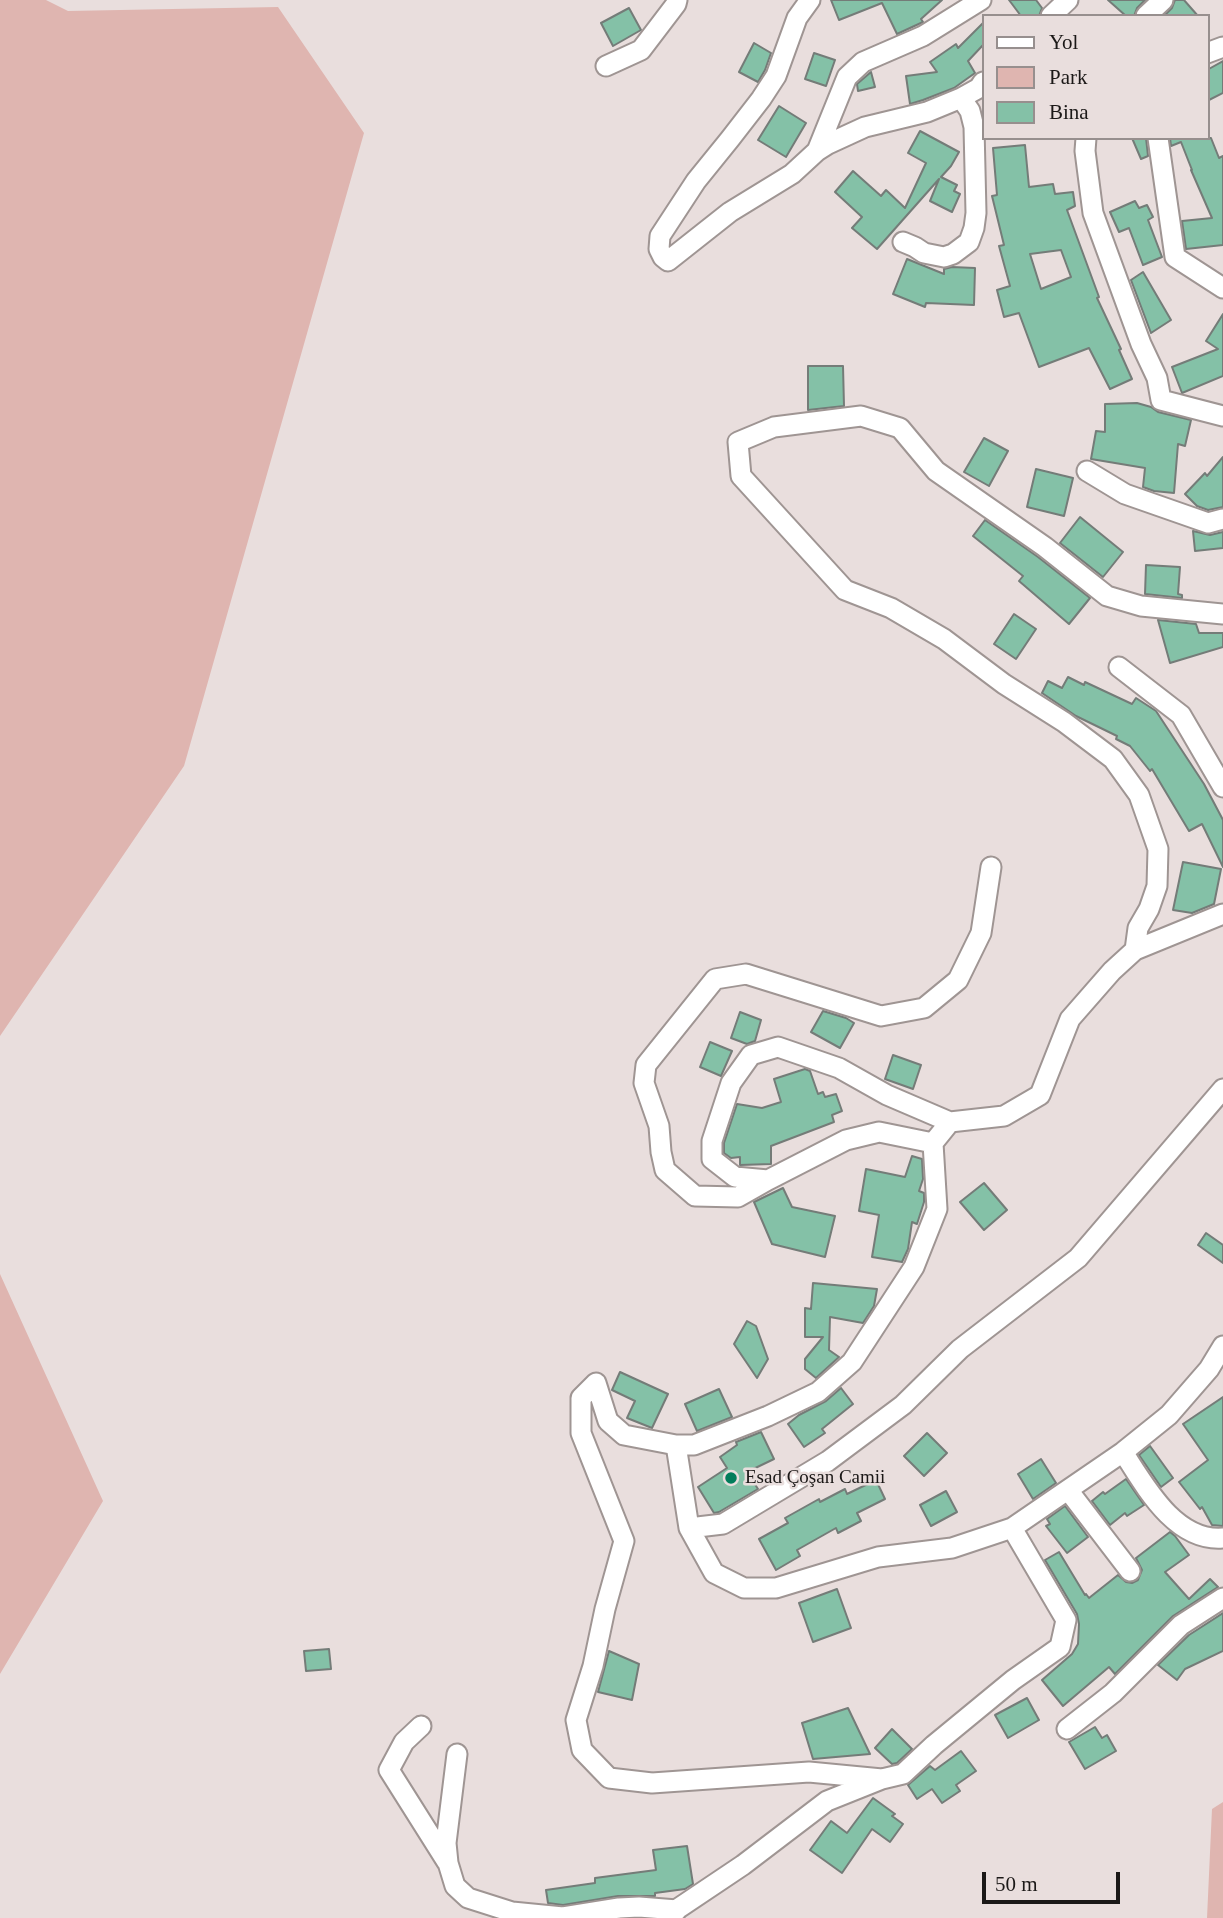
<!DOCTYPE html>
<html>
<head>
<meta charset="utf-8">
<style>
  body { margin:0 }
  #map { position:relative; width:1223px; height:1918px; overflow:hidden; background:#e9dedd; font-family:Georgia,serif }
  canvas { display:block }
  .legend { position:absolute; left:982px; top:14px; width:228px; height:126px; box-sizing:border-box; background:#e9dedd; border:2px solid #978f8e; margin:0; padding:9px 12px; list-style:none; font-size:21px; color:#1b1817 }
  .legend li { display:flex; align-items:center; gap:14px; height:35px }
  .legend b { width:35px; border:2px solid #978f8e }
  .scale { position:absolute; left:982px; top:1872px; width:138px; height:32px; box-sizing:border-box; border:4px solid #1b1817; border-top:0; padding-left:9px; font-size:21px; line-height:24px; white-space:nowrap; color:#1b1817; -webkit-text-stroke:5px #e9dedd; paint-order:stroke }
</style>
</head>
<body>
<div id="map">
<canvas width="1223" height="1918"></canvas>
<ul class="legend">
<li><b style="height:9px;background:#fff"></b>Yol</li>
<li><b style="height:19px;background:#dfb5b0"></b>Park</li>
<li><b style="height:19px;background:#84c1a7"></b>Bina</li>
</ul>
<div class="scale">50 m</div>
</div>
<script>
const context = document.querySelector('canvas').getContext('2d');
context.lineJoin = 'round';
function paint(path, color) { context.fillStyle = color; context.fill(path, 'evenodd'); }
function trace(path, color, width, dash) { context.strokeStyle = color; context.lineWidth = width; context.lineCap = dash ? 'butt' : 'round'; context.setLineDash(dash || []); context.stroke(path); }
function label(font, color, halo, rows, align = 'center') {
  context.font = font + ' Georgia,serif'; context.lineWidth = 5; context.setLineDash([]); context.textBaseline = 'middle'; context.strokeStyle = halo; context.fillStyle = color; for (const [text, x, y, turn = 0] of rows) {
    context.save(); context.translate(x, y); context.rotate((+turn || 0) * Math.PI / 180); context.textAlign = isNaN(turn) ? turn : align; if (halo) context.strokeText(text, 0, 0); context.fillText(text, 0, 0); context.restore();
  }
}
paint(new Path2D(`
  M 0,0 L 46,0 L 68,11 L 278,7 L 364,133 L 184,766 L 0,1036 Z
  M 0,1274 L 103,1501 L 0,1674 Z
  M 1223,1802 L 1223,1918 L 1207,1918 L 1212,1809 Z`), '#dfb5b0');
const building = new Path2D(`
  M 831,0 L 942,0 L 921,19 L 923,22 L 897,34 L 882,3 L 839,20 Z
  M 1009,0 L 1036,0 L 1042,8 L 1039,16 L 1021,16 Z
  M 1108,0 L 1145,0 L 1137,8 L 1134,16 L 1126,16 Z
  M 1175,0 L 1184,0 L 1198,16 L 1164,16 L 1172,8 Z
  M 629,8 L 641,30 L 613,46 L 601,23 Z
  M 983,23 L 983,45 L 968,61 L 975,73 L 954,88 L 923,100 L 910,104 L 906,76 L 937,72 L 930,62 L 956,44 L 958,48 Z
  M 754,43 L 771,53 L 765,70 L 758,82 L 739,72 Z
  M 814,53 L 835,60 L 826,86 L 805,79 Z
  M 1223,61 L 1223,93 L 1207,101 L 1207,70 Z
  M 871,72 L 875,87 L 858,91 L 857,84 Z
  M 779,106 L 806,123 L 786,157 L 758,140 Z
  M 920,131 L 959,152 L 951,166 L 941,177 L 957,185 L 954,191 L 960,194 L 952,212 L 930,201 L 939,179 L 877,249 L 852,228 L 862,217 L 835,192 L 853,171 L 881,196 L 886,190 L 905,208 L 926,163 L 908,153 Z
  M 1132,138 L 1146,138 L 1148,156 L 1141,159 Z
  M 1170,138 L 1211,138 L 1219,158 L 1223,156 L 1223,245 L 1186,249 L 1182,221 L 1212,218 L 1191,170 L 1192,170 L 1181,142 L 1171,146 Z
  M 1025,145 L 1029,187 L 1053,184 L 1055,194 L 1073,192 L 1075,206 L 1067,210 L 1099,297 L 1097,298 L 1121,349 L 1119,350 L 1132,379 L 1110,389 L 1089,348 L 1039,367 L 1019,313 L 1004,317 L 997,290 L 1010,286 L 999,246 L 1004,245 L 992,196 L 997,195 L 993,148 ZM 1061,250 L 1071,277 L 1041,289 L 1030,254 Z
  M 1135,201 L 1139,208 L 1147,205 L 1153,217 L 1148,220 L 1162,257 L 1143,265 L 1129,228 L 1119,232 L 1110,212 Z
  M 907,259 L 944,274 L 944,269 L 952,267 L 975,268 L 974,305 L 926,303 L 925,307 L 893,294 Z
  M 1143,272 L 1171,320 L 1151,333 L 1131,280 Z
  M 1223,314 L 1223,376 L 1182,393 L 1172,367 L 1218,349 L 1206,341 Z
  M 808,366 L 843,366 L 844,406 L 808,410 Z
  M 1137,403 L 1151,407 L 1158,412 L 1191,420 L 1185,446 L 1178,444 L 1174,493 L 1154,491 L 1143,487 L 1145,468 L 1091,459 L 1096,431 L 1105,432 L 1105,404 Z
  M 984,438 L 1008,451 L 989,486 L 964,472 Z
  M 1223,457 L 1223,507 L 1208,510 L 1197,506 L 1185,494 L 1205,473 L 1207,476 Z
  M 1036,469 L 1073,478 L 1064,516 L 1027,507 Z
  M 1080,517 L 1123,552 L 1103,577 L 1060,543 Z
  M 985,520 L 1038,557 L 1090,598 L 1069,624 L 1019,581 L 1023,576 L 973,536 Z
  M 1193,531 L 1210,535 L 1223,532 L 1223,548 L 1195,551 Z
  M 1146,565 L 1180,567 L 1178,594 L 1182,595 L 1182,598 L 1145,594 Z
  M 1014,614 L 1036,629 L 1016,659 L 994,644 Z
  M 1158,620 L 1196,624 L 1199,633 L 1223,633 L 1223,647 L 1170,663 Z
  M 1068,677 L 1084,685 L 1085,682 L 1132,704 L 1136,698 L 1156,711 L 1204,784 L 1223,820 L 1223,867 L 1202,824 L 1189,831 L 1152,769 L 1150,771 L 1130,746 L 1116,739 L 1117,736 L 1076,716 L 1042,693 L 1048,681 L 1062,688 Z
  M 1183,862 L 1221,869 L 1214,904 L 1192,913 L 1173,910 Z
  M 823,1011 L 846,1018 L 854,1023 L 840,1048 L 811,1032 Z
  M 740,1012 L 761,1020 L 755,1041 L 747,1044 L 731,1038 Z
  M 710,1042 L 732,1051 L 721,1076 L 700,1067 Z
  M 893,1055 L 921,1065 L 913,1089 L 885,1079 Z
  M 805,1069 L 810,1071 L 818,1094 L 823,1092 L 825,1097 L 836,1094 L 842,1111 L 832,1115 L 834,1122 L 771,1146 L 771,1164 L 740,1165 L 740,1157 L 731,1158 L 724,1153 L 724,1143 L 737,1104 L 762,1108 L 781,1102 L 774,1079 Z
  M 912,1156 L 922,1159 L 923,1179 L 919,1191 L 924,1193 L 924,1202 L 917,1224 L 912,1222 L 908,1249 L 902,1262 L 872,1257 L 879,1215 L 859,1211 L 866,1169 L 905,1177 Z
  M 984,1183 L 1007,1210 L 984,1230 L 960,1202 Z
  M 783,1188 L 792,1207 L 835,1216 L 825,1257 L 772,1244 L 754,1202 Z
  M 1206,1233 L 1223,1245 L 1223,1263 L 1198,1245 Z
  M 813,1283 L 877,1289 L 874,1306 L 863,1323 L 830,1317 L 829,1350 L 839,1357 L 816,1378 L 805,1369 L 805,1359 L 823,1337 L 805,1337 L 805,1308 L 811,1309 Z
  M 747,1321 L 756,1326 L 768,1359 L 757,1378 L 734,1344 Z
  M 620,1372 L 668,1394 L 652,1428 L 627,1418 L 635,1401 L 612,1390 Z
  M 841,1388 L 853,1404 L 822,1429 L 825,1433 L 804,1447 L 788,1424 L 799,1415 L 826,1401 Z
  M 719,1389 L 732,1417 L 697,1431 L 685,1404 Z
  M 1223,1397 L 1223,1526 L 1212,1525 L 1202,1507 L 1200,1509 L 1179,1482 L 1208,1460 L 1183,1424 Z
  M 761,1432 L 774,1459 L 747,1472 L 758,1489 L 719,1512 L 714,1513 L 698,1487 L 727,1468 L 720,1457 L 737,1445 L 736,1442 Z
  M 927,1433 L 947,1453 L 924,1476 L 904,1456 Z
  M 1150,1446 L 1173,1478 L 1161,1487 L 1139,1455 Z
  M 1041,1459 L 1056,1483 L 1033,1499 L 1018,1474 Z
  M 1126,1479 L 1144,1505 L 1127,1516 L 1125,1513 L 1110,1525 L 1092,1501 L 1103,1492 L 1105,1494 Z
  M 876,1480 L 885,1499 L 857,1513 L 861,1521 L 838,1533 L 836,1528 L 797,1550 L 800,1556 L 776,1570 L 759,1539 L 788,1523 L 785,1518 L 819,1499 L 820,1502 L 845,1489 L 847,1494 Z
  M 946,1491 L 957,1512 L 931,1526 L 920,1505 Z
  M 1065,1506 L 1088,1537 L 1067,1553 L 1046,1526 L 1050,1524 L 1047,1519 Z
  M 1170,1532 L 1175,1536 L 1189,1555 L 1165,1572 L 1189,1599 L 1210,1579 L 1218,1587 L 1173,1616 L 1115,1674 L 1109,1667 L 1063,1706 L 1042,1680 L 1072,1654 L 1078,1644 L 1079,1624 L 1077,1614 L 1045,1560 L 1059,1552 L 1085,1595 L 1086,1594 L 1089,1598 L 1118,1575 L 1126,1582 L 1132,1583 L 1138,1580 L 1142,1570 L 1136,1558 Z
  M 837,1589 L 851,1628 L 813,1642 L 799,1603 Z
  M 1223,1613 L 1223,1651 L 1185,1669 L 1177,1680 L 1158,1665 L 1189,1635 Z
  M 329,1649 L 331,1669 L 306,1671 L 304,1651 Z
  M 609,1651 L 639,1664 L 632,1700 L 598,1692 Z
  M 1027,1698 L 1039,1720 L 1008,1738 L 995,1715 Z
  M 848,1708 L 870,1754 L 813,1759 L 802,1723 Z
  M 1095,1727 L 1102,1738 L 1107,1735 L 1116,1751 L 1085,1769 L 1069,1742 Z
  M 892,1729 L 912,1749 L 897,1763 L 892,1764 L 875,1748 Z
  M 961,1751 L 976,1771 L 956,1785 L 960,1791 L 942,1803 L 932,1789 L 917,1799 L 908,1785 L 930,1766 L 935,1770 Z
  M 873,1798 L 895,1814 L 892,1816 L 903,1824 L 890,1842 L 872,1829 L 842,1873 L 810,1850 L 831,1821 L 847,1833 Z
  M 687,1846 L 693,1884 L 685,1889 L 655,1893 L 655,1896 L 618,1896 L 563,1905 L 548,1903 L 546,1890 L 595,1883 L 595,1878 L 656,1870 L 653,1850 Z`);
paint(building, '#84c1a7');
trace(building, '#747c78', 2);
const street = new Path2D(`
  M 810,0 L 797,18 L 776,76 L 761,99 L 730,139 L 696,181 L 660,236 L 659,249 L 663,257 L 668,261 L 730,212 L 792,174 L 817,151 L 828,144 L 865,127 L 927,112 L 961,98 L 979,88 L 983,82
  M 1051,16 L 1068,0
  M 1146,16 L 1163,0
  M 1207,53 L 1223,47
  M 606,66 L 641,50 L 676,4 L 677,0
  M 1086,138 L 1085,151 L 1093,213 L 1141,344 L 1157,378 L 1161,400 L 1223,416
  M 1158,138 L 1175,257 L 1223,288
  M 817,151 L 847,77 L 863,62 L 923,36 L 981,0
  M 903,242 L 915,247 L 924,253 L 944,257 L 953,254 L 969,242 L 974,228 L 976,213 L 974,127 L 970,111 L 961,98
  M 1087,471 L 1125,494 L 1208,523 L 1223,519
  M 1119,667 L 1181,715 L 1223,787
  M 1223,914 L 1135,950 L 1112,971 L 1070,1019 L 1040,1095 L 1004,1116 L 950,1122 L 933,1143 L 937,1209 L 914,1267 L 852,1362 L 818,1392 L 768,1416 L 694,1445 L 676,1445 L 689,1528 L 723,1524 L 828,1461 L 903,1405 L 960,1349 L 1078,1258 L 1223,1089
  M 1135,950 L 1138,928 L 1149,909 L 1157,886 L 1158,849 L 1139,795 L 1113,759 L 1064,722 L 1004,684 L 944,639 L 891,608 L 845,590 L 741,476 L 738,442 L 774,427 L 861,416 L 900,428 L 936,471 L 1045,547 L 1107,596 L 1141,606 L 1223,614
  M 933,1143 L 879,1132 L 846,1140 L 768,1180 L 735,1177 L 712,1159 L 712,1141 L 731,1083 L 751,1055 L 778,1047 L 839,1068 L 887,1095 L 950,1122
  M 768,1180 L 738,1197 L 695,1196 L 665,1170 L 661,1152 L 659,1126 L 644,1083 L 646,1065 L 715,979 L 746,974 L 881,1016 L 924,1008 L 958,980 L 981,933 L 991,867
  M 676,1445 L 624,1435 L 608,1421 L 596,1383 L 581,1398 L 581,1433 L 624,1541 L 605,1609 L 593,1666 L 576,1720 L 582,1750 L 609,1778 L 652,1783 L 809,1772 L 882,1779
  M 1123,1452 C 1145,1486 1175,1542 1223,1538
  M 1068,1490 L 1130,1571
  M 689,1528 L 714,1573 L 744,1588 L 776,1588 L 878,1557 L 952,1548 L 1012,1528 L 1123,1452 L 1169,1415 L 1209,1369 L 1223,1346
  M 421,1726 L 404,1742 L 389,1770 L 447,1862
  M 1067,1729 L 1113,1693 L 1181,1625 L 1223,1598
  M 457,1754 L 446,1843 L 448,1863 L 455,1886 L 468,1898 L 512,1912 L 563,1917 L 619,1908 L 639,1907 L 677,1910
  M 664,1918 L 743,1865 L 827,1801 L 882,1779 L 903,1774 L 934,1745 L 1013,1680 L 1060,1647 L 1066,1620 L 1012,1528`);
trace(street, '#9f9593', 23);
trace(street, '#fff', 19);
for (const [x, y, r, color] of [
  [731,1478,7,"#037d5b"]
]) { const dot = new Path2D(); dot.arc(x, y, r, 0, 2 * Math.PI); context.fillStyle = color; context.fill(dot); trace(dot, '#e9dedd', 2.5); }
label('19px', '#1b1817', '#e9dedd', [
  ["Esad Çoşan Camii",745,1478]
], 'left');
</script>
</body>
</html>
